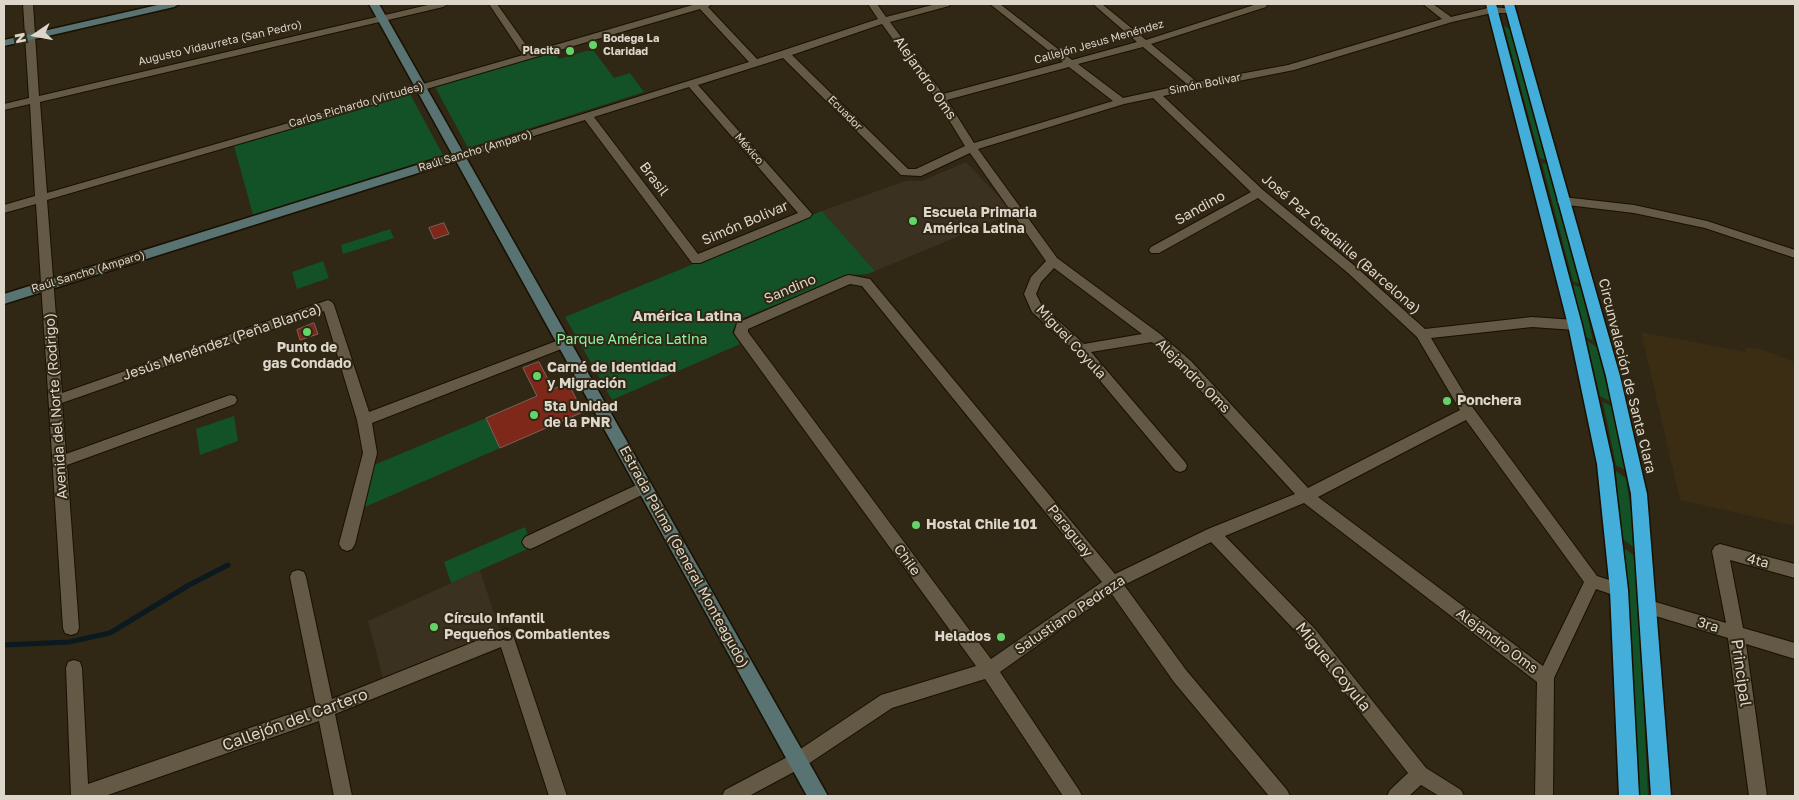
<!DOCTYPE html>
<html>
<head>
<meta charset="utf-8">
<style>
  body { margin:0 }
  #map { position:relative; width:1799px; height:800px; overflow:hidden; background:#302715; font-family:"Golos Text",sans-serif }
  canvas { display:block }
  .frame { position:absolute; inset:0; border:5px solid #ddd7cb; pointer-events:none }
  .north { position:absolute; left:10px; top:10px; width:50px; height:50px; -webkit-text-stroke:4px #302715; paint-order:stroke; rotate:258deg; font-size:14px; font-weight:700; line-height:20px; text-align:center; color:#ddd7cb }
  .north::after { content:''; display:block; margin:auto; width:18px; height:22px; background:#ddd7cb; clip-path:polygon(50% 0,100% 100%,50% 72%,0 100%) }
</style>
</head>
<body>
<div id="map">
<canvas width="1799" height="800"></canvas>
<div class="frame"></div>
<div class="north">N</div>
</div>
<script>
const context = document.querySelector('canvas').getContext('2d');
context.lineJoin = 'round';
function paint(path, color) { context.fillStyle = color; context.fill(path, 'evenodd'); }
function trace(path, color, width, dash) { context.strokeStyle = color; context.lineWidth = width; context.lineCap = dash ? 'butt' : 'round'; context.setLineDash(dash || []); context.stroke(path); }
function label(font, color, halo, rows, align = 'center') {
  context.font = font + ' "Golos Text",sans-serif'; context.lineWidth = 4; context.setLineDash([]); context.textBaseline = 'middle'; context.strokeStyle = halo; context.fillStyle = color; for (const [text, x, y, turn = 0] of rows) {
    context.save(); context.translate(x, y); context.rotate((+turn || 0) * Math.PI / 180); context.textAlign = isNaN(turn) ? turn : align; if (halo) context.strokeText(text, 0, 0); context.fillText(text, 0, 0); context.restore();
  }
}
paint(new Path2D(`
  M 1641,332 L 1746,352 L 1745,347 L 1760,349 L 1795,362 L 1795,526 L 1680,500 Z`), '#3a2d14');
paint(new Path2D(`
  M 966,162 L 1014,213 L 875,271 L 822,211 L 905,181 L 922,181 Z
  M 480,570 L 500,632 L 383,678 L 368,621 Z`), '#3b3121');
paint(new Path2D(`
  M 1504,26 L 1512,30 L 1545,152 L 1545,160 L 1540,158 Z
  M 586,51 L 594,51 L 614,78 L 630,73 L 644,92 L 468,148 L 435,87 L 554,52 L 559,59 Z
  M 410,94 L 443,155 L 253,215 L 234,146 Z
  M 1542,163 L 1547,164 L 1568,234 L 1580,284 L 1573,281 Z
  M 822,211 L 875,271 C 866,276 859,274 849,275 L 738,320 L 732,332 L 740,344 L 612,400 L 565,317 Z
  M 390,229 L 394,238 L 343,254 L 341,245 Z
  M 323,261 L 329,278 L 297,289 L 292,272 Z
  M 1573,285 L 1581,287 L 1593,341 L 1585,336 Z
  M 1587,341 L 1597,347 L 1611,402 L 1600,396 Z
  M 1603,402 L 1613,407 L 1625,470 L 1616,465 Z
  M 234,416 L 238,441 L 200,455 L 196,429 Z
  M 486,418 L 500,448 L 365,507 L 374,465 Z
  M 1616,471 L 1626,478 L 1636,549 L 1621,538 Z
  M 525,527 L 532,547 L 451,583 L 444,562 Z
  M 1624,548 L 1636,557 L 1648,796 L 1636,796 Z`), '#135127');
trace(new Path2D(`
  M 4,645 L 69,642 L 110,633 L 189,585 L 228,565`), '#0b1920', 5);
const building = new Path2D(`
  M 444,223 L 449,234 L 434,239 L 429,228 Z
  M 314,323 L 318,334 L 300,340 L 297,330 Z
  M 539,362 L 553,389 L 568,383 L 583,412 L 500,448 L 486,418 L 537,396 L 523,368 Z`);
paint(building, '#7d2819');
trace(building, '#7b625d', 1);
const street = new Path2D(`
  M 23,4 L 33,4 L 39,96 L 432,4 L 448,4 L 443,7 L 40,102 L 47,193 L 523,55 L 489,4 L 497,4 L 531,52 L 696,4 L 712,4 L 708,7 L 757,59 L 878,19 L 868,4 L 877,4 L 886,17 L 936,4 L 950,4 L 949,6 L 890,22 L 943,94 L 1063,62 L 990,4 L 1000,4 L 1072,60 L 1137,42 L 1093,4 L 1102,4 L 1146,40 L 1257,4 L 1267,4 L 1266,7 L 1151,44 L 1197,82 L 1288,65 L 1442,19 L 1423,4 L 1433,4 L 1451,17 L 1492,7 L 1514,9 L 1514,13 L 1492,13 L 1452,22 L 1294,70 L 1163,96 L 1263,190 L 1356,267 L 1425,329 L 1532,317 L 1575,320 L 1580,322 L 1581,325 L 1580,328 L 1575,330 L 1532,327 L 1431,338 L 1473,408 L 1597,576 L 1625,585 L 1627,590 L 1625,595 L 1619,597 L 1596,589 L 1554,678 L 1553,796 L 1535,796 L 1537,682 L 1304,503 L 1225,536 L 1315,629 L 1426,768 L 1461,790 L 1464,796 L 1439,796 L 1421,785 L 1409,796 L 1387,796 L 1390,790 L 1408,773 L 1303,639 L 1211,542 L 1124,585 L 1186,670 L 1287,790 L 1290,796 L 1269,796 L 1174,682 L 1111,593 L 1000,672 L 1079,790 L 1082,796 L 1063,796 L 985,679 L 892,708 L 805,766 L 749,796 L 722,796 L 725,790 L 793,754 L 881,695 L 976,666 L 736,336 L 734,333 L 737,323 L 845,276 L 849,275 L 870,279 L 1115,574 L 1208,529 L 1295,494 L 1181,369 L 1152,342 L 1091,352 L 1185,462 L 1187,466 L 1185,470 L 1180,472 L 1175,470 L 1076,352 L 1032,312 L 1024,294 L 1031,277 L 1046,261 L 970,153 L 921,176 L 901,175 L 783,58 L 698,85 L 812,214 L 810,217 L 700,263 L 692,263 L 585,120 L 463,158 L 459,159 L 453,156 L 455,154 L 749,62 L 700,9 L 47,200 L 62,393 L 328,300 L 332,302 L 334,305 L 369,412 L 559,340 L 569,340 L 571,343 L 569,346 L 372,423 L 377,453 L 355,544 L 352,549 L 347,551 L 342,549 L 339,544 L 363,453 L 357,420 L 324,311 L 62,403 L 66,454 L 230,395 L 235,396 L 237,400 L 235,404 L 67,465 L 79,628 L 77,633 L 71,635 L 65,633 L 63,628 L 36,204 L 4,213 L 4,205 L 35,196 L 30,104 L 4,110 L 4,104 L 29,98 ZM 882,24 L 936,99 L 965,146 L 916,169 L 908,169 L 792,55 ZM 1143,47 L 1187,84 L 1123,98 L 1078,64 ZM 1069,67 L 1113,101 L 974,143 L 947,100 ZM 689,87 L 798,213 L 698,254 L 594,117 ZM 1153,98 L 1251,192 L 1151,247 L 1149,250 L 1151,253 L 1159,253 L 1258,198 L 1348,273 L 1417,337 L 1460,410 L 1308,488 L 1191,361 L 1160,334 L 1057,258 L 978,149 L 1124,104 ZM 1054,268 L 1142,334 L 1084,344 L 1042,306 L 1036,294 L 1041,282 ZM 850,284 L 862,286 L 1102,582 L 991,659 L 748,332 L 748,329 ZM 1466,420 L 1584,582 L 1543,666 L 1318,497 Z
  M 1563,197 L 1634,205 L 1707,221 L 1795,250 L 1795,258 L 1705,228 L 1634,213 L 1559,204 L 1557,201 Z
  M 645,481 L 650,483 L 652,487 L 650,491 L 535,547 L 530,549 L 525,547 L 522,542 L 525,537 Z
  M 1720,544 L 1795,564 L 1795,578 L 1730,560 L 1743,628 L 1795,643 L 1795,659 L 1746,644 L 1767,796 L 1749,796 L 1728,638 L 1649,614 L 1643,612 L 1641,607 L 1643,602 L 1649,600 L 1726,623 L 1712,551 L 1715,546 Z
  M 298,570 L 304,572 L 306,577 L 332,699 L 506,629 L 512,632 L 567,796 L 549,796 L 501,647 L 335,714 L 352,796 L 334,796 L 319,721 L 105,796 L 71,796 L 66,668 L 68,662 L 74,660 L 80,662 L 82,668 L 88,784 L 316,705 L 290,577 L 292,572 Z`);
const secondary = new Path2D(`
  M 162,4 L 179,4 L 174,7 L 4,46 L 4,40 Z
  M 369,4 L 379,4 L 828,796 L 807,796 L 456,161 L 4,304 L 4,294 L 452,154 Z`);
const highway = new Path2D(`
  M 1486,4 L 1496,4 L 1582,325 L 1613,464 L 1628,590 L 1639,796 L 1619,796 L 1610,590 L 1597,464 L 1568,325 Z
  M 1504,4 L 1514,4 L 1620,376 L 1647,494 L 1671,796 L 1651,796 L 1631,494 L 1606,376 Z`);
trace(street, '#181001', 2);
trace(secondary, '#181001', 3);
trace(highway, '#181001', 3);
paint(street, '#635945');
paint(secondary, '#597272');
paint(highway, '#43aeda');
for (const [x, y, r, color] of [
  [593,45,5,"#63d468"],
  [570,51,5,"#63d468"],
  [913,221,5,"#63d468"],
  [307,332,5,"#63d468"],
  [537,376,5,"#63d468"],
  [1447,401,5,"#63d468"],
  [534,415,5,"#63d468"],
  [916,525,5,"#63d468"],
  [434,627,5,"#63d468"],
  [1001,637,5,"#63d468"]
]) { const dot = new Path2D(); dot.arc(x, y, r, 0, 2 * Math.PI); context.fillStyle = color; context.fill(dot); trace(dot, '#302715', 2); }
label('bold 11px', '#ddd7cb', '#302715', [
  ["Bodega La",603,39],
  ["Claridad",603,52],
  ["Placita",560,51,"right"]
], 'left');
label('11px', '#ddd7cb', '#302715', [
  ["Callejón Jesus Menéndez",1099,42,-16],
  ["Augusto Vidaurreta (San Pedro)",220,43,-13],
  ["Simón Bolivar",1205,84,-11],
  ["Carlos Pichardo (Virtudes)",356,105,-16],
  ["Ecuador",845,113,45],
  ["México",749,149,49],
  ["Raúl Sancho (Amparo)",475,151,-17],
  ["Raúl Sancho (Amparo)",88,272,-17]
]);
label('14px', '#ddd7cb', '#302715', [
  ["Alejandro Oms",925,78,55],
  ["Brasil",654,179,53],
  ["Sandino",1200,208,-29],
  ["Simón Bolivar",745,223,-23],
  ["José Paz Gradaille (Barcelona)",1341,244,41],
  ["Sandino",790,289,-23],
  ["Jesús Menéndez (Peña Blanca)",222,342,-19],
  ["Miguel Coyula",1071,342,47],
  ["Alejandro Oms",1193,376,45],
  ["Circunvalación de Santa Clara",1627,376,76],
  ["Avenida del Norte (Rodrigo)",56,406,-94],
  ["Paraguay",1070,531,51],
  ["Estrada Palma (General Monteagudo)",684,557,61],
  ["Chile",907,560,54],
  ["4ta",1758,561,15],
  ["Salustiano Pedraza",1070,615,-34],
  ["3ra",1708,625,17],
  ["Alejandro Oms",1497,641,37]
]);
label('bold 14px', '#ddd7cb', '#302715', [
  ["Escuela Primaria",923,213],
  ["América Latina",923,229],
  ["Punto de",307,348,"center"],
  ["gas Condado",307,364,"center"],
  ["Carné de Identidad",547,368],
  ["y Migración",547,384],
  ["Ponchera",1457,401],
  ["5ta Unidad",544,407],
  ["de la PNR",544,423],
  ["Hostal Chile 101",926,525],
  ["Círculo Infantil",444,619],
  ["Pequeños Combatientes",444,635],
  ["Helados",991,637,"right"]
], 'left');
label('14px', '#8bf7a4', '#302715', [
  ["Parque América Latina",632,340]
]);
label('bold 15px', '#ddd7cb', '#302715', [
  ["América Latina",687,316]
]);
label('16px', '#ddd7cb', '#302715', [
  ["Miguel Coyula",1333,667,51],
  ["Principal",1741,673,82],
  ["Callejón del Cartero",295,720,-20]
]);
</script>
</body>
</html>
